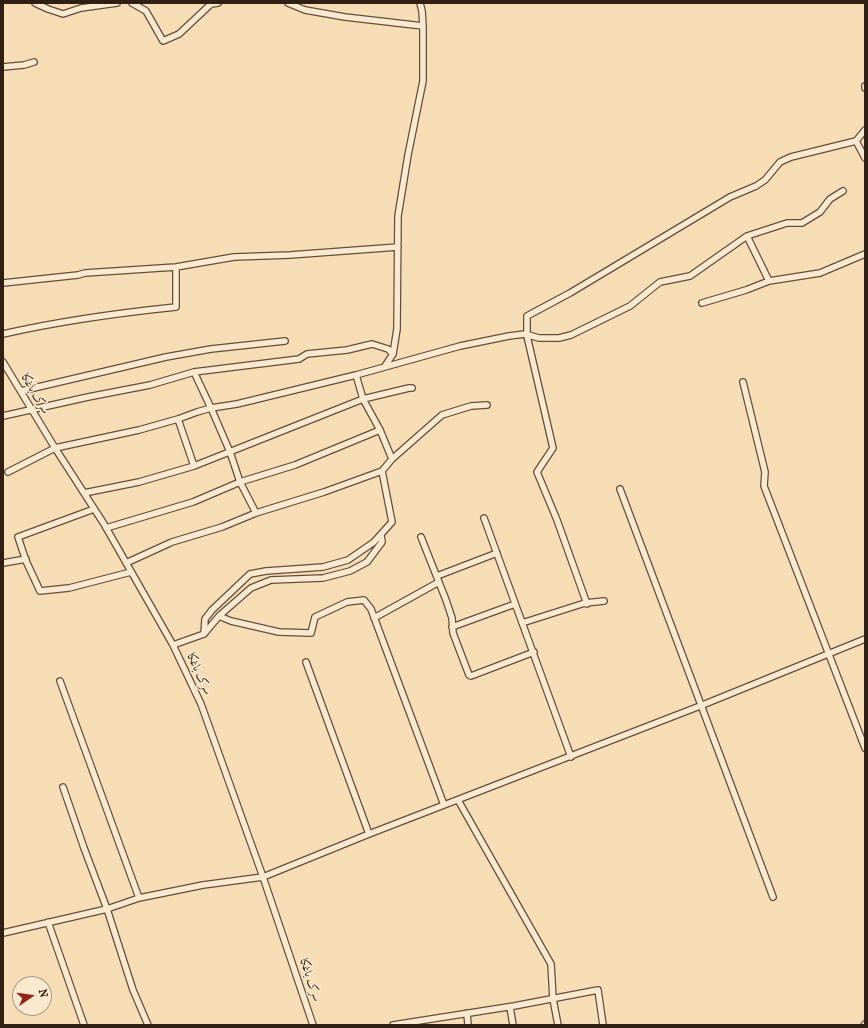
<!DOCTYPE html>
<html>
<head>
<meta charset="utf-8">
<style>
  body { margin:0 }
  #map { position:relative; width:868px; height:1028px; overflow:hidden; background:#f7ddb5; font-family:"IM FELL French Canon",serif }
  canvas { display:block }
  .frame { position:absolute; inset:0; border:4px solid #321f13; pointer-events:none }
  .north { position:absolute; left:12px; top:976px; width:40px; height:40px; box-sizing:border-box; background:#fae9cf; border:1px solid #aa9884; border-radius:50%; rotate:77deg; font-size:11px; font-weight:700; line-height:16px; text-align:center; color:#321f13 }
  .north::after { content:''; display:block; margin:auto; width:14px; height:18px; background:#8f2418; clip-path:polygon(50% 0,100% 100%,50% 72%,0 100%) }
</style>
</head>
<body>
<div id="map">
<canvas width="868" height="1028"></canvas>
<div class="frame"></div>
<div class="north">N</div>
</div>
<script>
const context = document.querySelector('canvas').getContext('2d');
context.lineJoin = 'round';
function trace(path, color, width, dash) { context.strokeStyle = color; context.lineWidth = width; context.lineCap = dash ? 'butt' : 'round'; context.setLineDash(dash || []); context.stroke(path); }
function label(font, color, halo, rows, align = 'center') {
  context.font = font + ' "IM FELL French Canon",Amiri,serif'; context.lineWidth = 3; context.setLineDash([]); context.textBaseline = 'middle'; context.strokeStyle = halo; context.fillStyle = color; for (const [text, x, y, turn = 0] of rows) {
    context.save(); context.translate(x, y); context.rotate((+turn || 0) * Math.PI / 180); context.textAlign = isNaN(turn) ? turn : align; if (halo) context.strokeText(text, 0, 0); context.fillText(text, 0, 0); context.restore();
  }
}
const minor = new Path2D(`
  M 35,3 L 48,9 L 63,14 L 81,8 L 117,3
  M 132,3 L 146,11 L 163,41 L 179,34 L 211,4 L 218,3
  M 288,3 L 305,10 L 345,17 L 423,26
  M 3,67 L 24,65 L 34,62
  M 865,86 L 865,88
  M 856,141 L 865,158
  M 747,236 L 769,281
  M 3,283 L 78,275 L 85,273 L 176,267 L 234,257 L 290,255 L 398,247
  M 702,303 L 746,290 L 769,281 L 820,273 L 865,254
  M 3,334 C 60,321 118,313 176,307 L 176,267
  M 3,362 L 55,448 L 104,524 L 173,645 L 201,704 L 263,877 L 313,1025
  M 385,366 L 393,354 L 397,329 L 398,216 L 408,155 L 423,81 L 423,26 L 422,11 L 420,3
  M 194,372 L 211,408 L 230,452 L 240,482 L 256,513
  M 356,375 L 363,399 L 380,430 L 392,459
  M 743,382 L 765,472 L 764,486 L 865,748
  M 21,391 L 166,357 L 211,349 L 285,341
  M 3,416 L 88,397 L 150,385 L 194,372 L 299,359 L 307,354 L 347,350 L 372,344 L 388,349 L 393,354
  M 178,419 L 194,466
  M 8,472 L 55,448 L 139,430 L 178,419 L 197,412 L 211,408 L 237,404 L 356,375 L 460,346 L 509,336 L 525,334 L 539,338 L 559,338 L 571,335 L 630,306 L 660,282 L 690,276 L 747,236 L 787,223 L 802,223 L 820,212 L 830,199 L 843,191
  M 620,489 L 773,897
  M 84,493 L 139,482 L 194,466 L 363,399 L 409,388 L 412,388
  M 94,509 L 18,537 L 26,561 L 40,591 L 69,588 L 131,572
  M 484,518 L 571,757
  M 106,528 L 193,502 L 240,482 L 295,465 L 380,430
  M 421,537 L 446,600 L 452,618 L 453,633 L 469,675 L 471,676 L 534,652
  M 3,563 L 26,559
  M 126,563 L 172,542 L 222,527 L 256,513 L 324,492 L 382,471 L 392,459 L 442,415 L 471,406 L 487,405
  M 437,576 L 497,553
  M 587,604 L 557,520 L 537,472 L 553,448 L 527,336 L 527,316 L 570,293 L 730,197 L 756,186 L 765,180 L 780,162 L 791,157 L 856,141 L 865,130
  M 219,616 L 231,621 L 279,632 L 311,633 L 315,617 L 347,602 L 364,600 L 371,609 L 444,805
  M 374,618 L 439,582
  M 522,623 L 585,603 L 604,601
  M 452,627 L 515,604
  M 204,634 L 205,619 L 212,610 L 250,574 L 266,571 L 323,567 L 348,560 L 374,542 L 392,522 L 382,471
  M 173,645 L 204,634 L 219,616 L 251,588 L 271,580 L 323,578 L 350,571 L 367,562 L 382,542 L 381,535
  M 306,662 L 369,834
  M 60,681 L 139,898
  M 63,787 L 84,848 L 107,909 L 133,990 L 148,1025
  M 458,800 L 551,964 L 553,999 L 558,1025
  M 48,922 L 84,1025
  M 3,933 L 107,909 L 139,898 L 203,885 L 263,877 L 369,834 L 700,706 L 865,639
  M 510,1007 L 513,1025
  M 467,1013 L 468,1025
  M 393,1025 L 514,1006 L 598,990 L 603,1025
  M 864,1025 L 865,1024`);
trace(minor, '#634e3c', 8);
trace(minor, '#fae9cf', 5.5);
label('12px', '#321f13', '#fae9cf', [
  ["سرک باغکا",35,394,59],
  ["سرک باغکا",199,674,65],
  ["سرک باغکا",310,980,71]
]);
</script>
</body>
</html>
